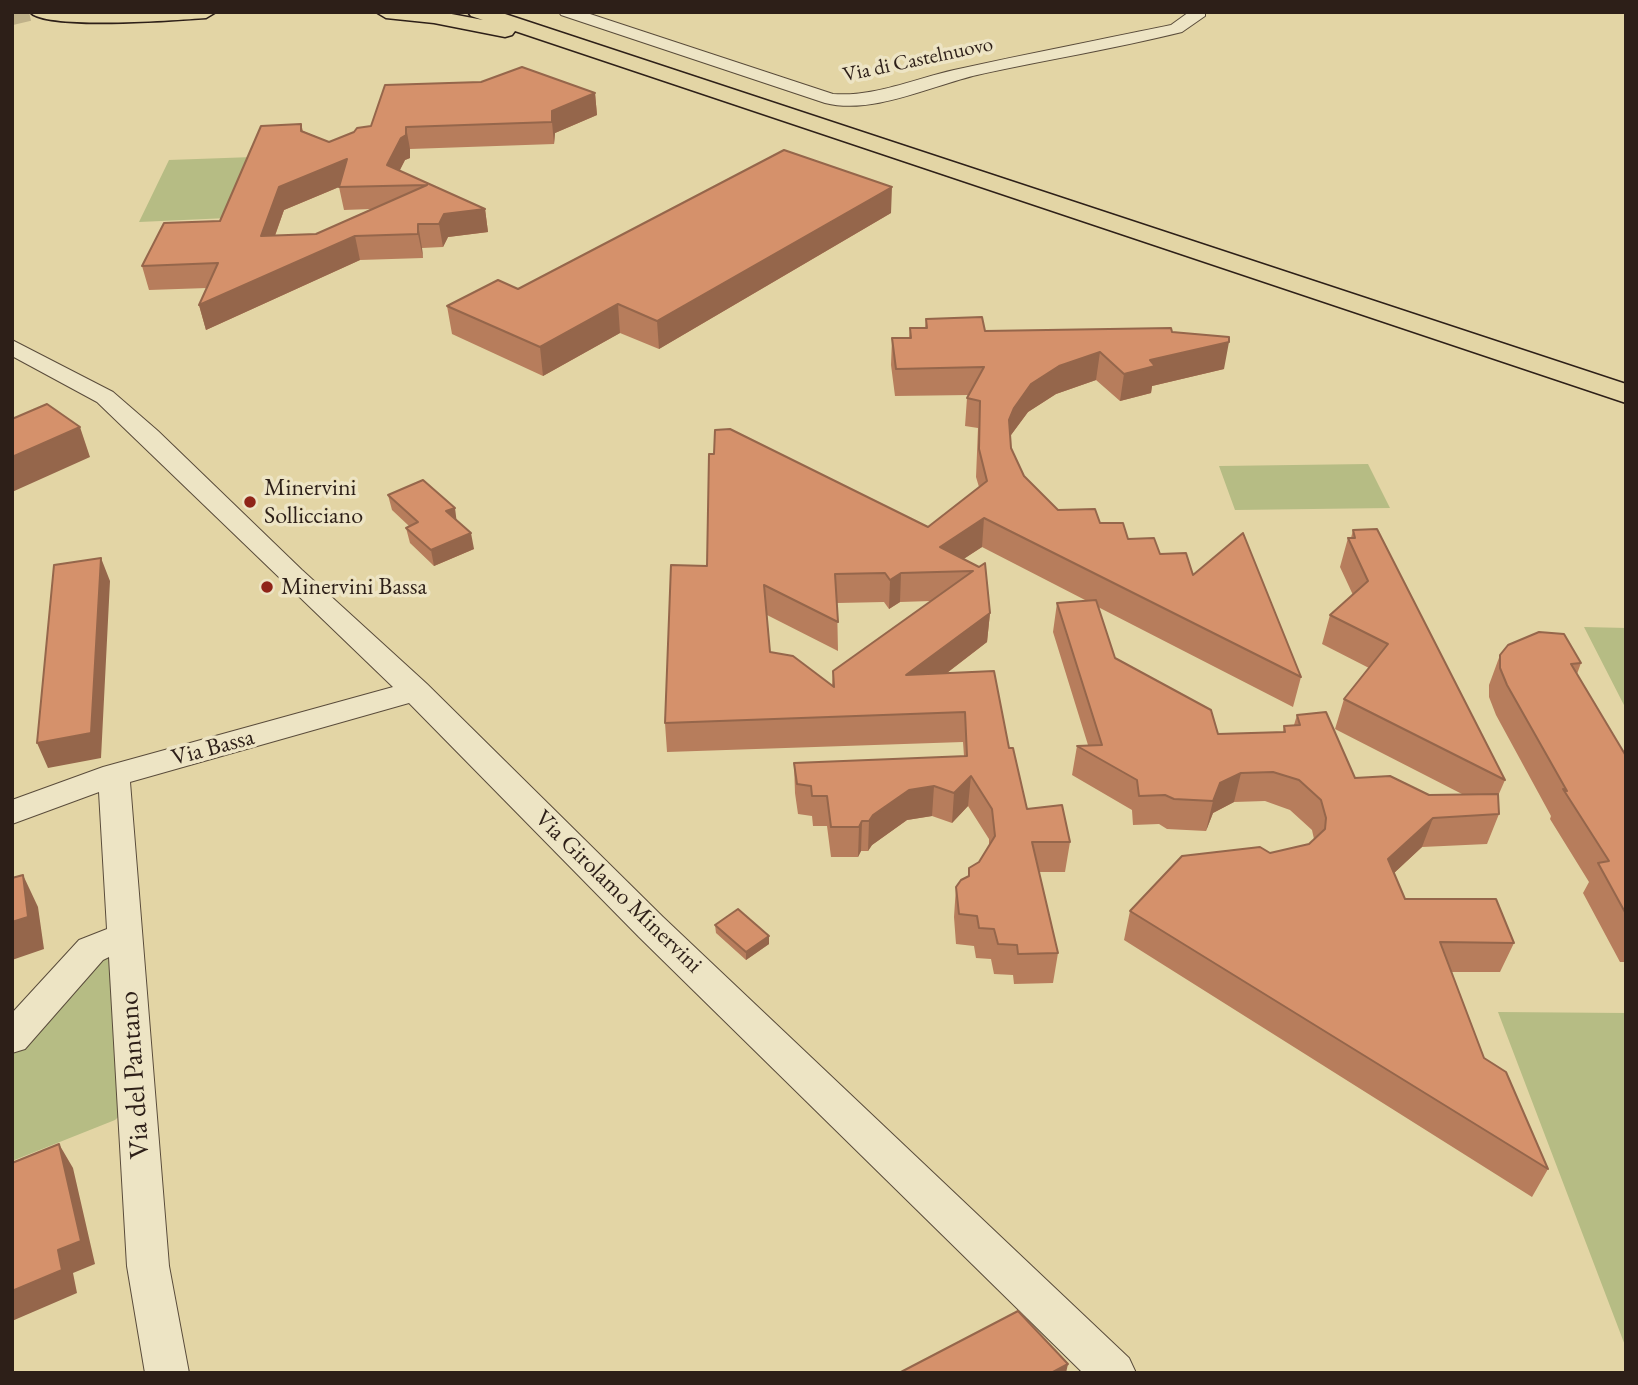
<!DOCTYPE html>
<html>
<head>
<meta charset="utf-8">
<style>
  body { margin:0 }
  #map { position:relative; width:1638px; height:1385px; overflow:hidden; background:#e3d5a5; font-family:"EB Garamond",serif }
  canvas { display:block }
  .frame { position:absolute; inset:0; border:14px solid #2d1f18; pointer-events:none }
</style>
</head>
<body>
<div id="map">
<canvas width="1638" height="1385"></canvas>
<div class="frame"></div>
</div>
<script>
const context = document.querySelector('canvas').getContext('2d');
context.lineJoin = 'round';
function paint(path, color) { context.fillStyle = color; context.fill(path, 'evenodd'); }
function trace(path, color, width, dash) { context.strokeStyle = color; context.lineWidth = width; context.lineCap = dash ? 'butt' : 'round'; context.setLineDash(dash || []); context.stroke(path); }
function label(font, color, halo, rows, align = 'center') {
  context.font = font + ' "EB Garamond",serif'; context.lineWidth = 7; context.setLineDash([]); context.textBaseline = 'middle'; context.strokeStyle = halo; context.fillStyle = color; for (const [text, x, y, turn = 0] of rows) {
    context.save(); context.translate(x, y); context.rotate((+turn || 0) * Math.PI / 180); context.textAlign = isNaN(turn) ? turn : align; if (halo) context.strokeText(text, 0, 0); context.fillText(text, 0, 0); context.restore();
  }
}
paint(new Path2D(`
  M 253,157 L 228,218 L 139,222 L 169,160 Z
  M 1368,464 L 1390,508 L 1235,510 L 1219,466 Z
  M 1584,627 L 1626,628 L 1626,709 Z
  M 100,956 L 112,956 L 128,1108 L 115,1120 L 12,1161 L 12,1049 Z
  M 1498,1012 L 1626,1013 L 1626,1348 Z`), '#b6bc84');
trace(new Path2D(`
  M 12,16 L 29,12`), '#bfb189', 18, [18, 9]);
const minor = new Path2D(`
  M 559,12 L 584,12 L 833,94 C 875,97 914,79 954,70 C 1026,54 1099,40 1171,25 L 1189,12 L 1205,12 L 1205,16 L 1182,32 C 1114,49 1045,60 977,75 C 930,86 873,115 825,103 L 561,15 Z
  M 12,340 L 113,392 L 158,431 L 302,570 L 427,684 L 663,917 L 1129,1358 L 1136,1373 L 1083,1373 L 639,937 L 409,703 L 130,782 L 169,1266 L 189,1373 L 145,1373 L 127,1266 L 109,957 L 103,960 L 25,1049 L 12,1053 L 12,1013 L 79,940 L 107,929 L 99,792 L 12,824 L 12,800 L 103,767 L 393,687 L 97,402 L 12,356 Z`);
const highway = new Path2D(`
  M 30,12 L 216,12 L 206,18 C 179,20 44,30 30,12 Z
  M 376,12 L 441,12 L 483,20 L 471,16 L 468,12 L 499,12 L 1626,384 L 1626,403 L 515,31 L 512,35 L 505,37 L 434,23 L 386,18 Z`);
trace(minor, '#5a4c3b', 2);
trace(highway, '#2d1f18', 3);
paint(minor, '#ede4c4');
paint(highway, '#e3d5a5');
paint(new Path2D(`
  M 595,93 L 597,115 L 555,133 L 554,144 L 410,149 L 410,158 L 405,160 L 399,171 L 485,209 L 488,232 L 448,237 L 443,247 L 422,248 L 423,258 L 360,260 L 206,330 L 199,305 L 207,288 L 149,290 L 142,266 L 220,221 L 301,124 L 303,131 L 329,142 L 371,126 ZM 339,187 L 344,210 L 371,209 L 316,234 L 275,236 L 284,210 Z
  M 891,213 L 659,349 L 620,333 L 543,376 L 452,334 L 447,306 L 518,289 Z
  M 926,319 L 985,331 L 1172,332 L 1224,369 L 1152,386 L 1151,393 L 1120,401 L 1096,380 L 1056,394 L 1028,412 L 1011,435 L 1010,438 L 1011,448 L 1024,476 L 1058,510 L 1100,523 L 1128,539 L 1160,554 L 1193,575 L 1301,677 L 1293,707 L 1098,607 L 1115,658 L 1218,734 L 1283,732 L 1284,726 L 1294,725 L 1297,715 L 1355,778 L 1429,795 L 1462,794 L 1335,729 L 1344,699 L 1369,668 L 1322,644 L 1330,615 L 1353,595 L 1340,567 L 1348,538 L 1351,538 L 1353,530 L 1505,780 L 1498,796 L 1499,814 L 1487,844 L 1422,847 L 1394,873 L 1405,899 L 1514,943 L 1500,972 L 1451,972 L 1484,1058 L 1548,1169 L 1532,1197 L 1124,940 L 1130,911 L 1270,853 L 1309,844 L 1314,839 L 1312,830 L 1290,810 L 1265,801 L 1234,802 L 1213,813 L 1206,831 L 1167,829 L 1159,824 L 1133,825 L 1132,810 L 1072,775 L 1077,746 L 1088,745 L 1053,632 L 1057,603 L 1087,601 L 982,547 L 963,559 L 979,567 L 990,613 L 987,642 L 947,673 L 1009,748 L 1027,809 L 1070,842 L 1065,872 L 1039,872 L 1058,953 L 1053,983 L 1014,984 L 1013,975 L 994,974 L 991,959 L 976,958 L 974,946 L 956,944 L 954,917 L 956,887 L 968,877 L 969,868 L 979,862 L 989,845 L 989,839 L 968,806 L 952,823 L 932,816 L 907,820 L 872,845 L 868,851 L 861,851 L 858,857 L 831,857 L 827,826 L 813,826 L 812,816 L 798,814 L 795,793 L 794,763 L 964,756 L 963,742 L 667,752 L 665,723 L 707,566 L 928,527 L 979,487 L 976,477 L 978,428 L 965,426 L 967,398 L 969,395 L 895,396 L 891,365 L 892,338 L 909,338 L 910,328 L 925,328 ZM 931,601 L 833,671 L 832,686 L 770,652 L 767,615 L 838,651 L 837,603 L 884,602 L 889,609 L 900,602 Z
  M 388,495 L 457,521 L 474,549 L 434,566 L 410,543 L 406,528 L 409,526 L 392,510 Z
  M 1500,655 L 1581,663 L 1577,674 L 1626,756 L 1626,962 L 1620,962 L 1583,893 L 1589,882 L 1550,819 L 1551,816 L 1496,715 L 1489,697 L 1489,685 Z
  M 715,925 L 769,944 L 746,960 L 716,933 Z`), '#b77d5c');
paint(new Path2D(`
  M 595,93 L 597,115 L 555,133 L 554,144 L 552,122 L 552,111 Z
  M 406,127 L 410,149 L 410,158 L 405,160 L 392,186 L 387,165 Z
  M 347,159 L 351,182 L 284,210 L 266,260 L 261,236 L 279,187 Z
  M 892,187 L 891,213 L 659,349 L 657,321 Z
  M 485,209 L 488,232 L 448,237 L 443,247 L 439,224 L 444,214 Z
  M 418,224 L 422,248 L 423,258 L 418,234 Z
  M 355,236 L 360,260 L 206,330 L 199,305 Z
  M 618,304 L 620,333 L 543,376 L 540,347 Z
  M 1229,342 L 1224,369 L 1152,386 L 1151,393 L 1120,401 L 1124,374 L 1150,360 Z
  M 1100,352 L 1096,380 L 1056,394 L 1028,412 L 1011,435 L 1006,448 L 1009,420 L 1014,408 L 1031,384 L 1059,366 Z
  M 80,427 L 90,457 L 12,492 L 12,457 Z
  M 455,508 L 457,524 L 446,511 Z
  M 984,518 L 982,547 L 944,572 L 940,547 Z
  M 471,533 L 474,549 L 434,566 L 431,550 Z
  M 101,558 L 110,581 L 101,758 L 48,768 L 37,743 Z
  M 901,573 L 900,602 L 889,609 L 890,580 Z
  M 990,613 L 987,642 L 905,705 L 906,675 Z
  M 1241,773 L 1234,802 L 1213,813 L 1206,831 L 1213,801 L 1220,783 Z
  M 971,776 L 968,806 L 952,823 L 954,793 Z
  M 934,786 L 932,816 L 907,820 L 872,845 L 868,851 L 869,821 L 873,815 L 909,790 Z
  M 1433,818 L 1422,847 L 1378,888 L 1388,859 Z
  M 862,821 L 861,851 L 858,857 L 859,827 Z
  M 23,875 L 38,907 L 44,949 L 12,960 L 12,922 Z
  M 769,936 L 769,944 L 746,960 L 746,952 Z
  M 59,1144 L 73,1168 L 95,1264 L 73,1273 L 77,1293 L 12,1321 L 12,1291 Z
  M 1068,1364 L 1066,1373 L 1051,1373 Z`), '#95664b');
const building = new Path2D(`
  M 522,67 L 595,93 L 552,111 L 552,122 L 406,127 L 406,135 L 401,138 L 387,165 L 485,209 L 444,214 L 439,224 L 418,224 L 418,234 L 355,236 L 199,305 L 218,263 L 142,266 L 164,223 L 220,221 L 261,126 L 301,124 L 301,131 L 329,142 L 354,132 L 357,128 L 371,126 L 385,85 L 481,82 ZM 347,159 L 339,187 L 427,185 L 316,234 L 261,236 L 279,187 Z
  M 784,150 L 892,187 L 657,321 L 618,304 L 540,347 L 447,306 L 498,280 L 518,289 Z
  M 982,317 L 985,331 L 1171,328 L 1172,332 L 1229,337 L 1229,342 L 1150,360 L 1155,366 L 1124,374 L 1100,352 L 1059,366 L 1031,384 L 1014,408 L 1009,420 L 1011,448 L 1024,476 L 1058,510 L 1095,509 L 1100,523 L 1123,523 L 1128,539 L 1154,538 L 1160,554 L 1186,553 L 1193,575 L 1243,533 L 1301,677 L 984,518 L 940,547 L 979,567 L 985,563 L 990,613 L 906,675 L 994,671 L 1009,748 L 1013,748 L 1027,809 L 1062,805 L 1070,842 L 1032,842 L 1058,953 L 1018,954 L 1017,945 L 998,944 L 994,929 L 979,928 L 977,916 L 959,914 L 956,887 L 961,880 L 969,876 L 969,868 L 979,862 L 995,836 L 992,809 L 971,776 L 954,793 L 934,786 L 909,790 L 873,815 L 869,821 L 862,821 L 859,827 L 831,827 L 827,796 L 812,796 L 811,786 L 797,784 L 794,763 L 967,756 L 965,712 L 665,723 L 671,565 L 707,566 L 709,454 L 714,454 L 715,430 L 730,429 L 928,527 L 987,481 L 979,449 L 980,401 L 967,398 L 984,367 L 896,369 L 892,338 L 911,338 L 910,328 L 927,328 L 926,319 ZM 973,571 L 833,671 L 834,687 L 793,656 L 770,652 L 764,585 L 838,622 L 835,574 L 885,573 L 890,580 L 901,573 Z
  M 47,404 L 80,427 L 12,457 L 12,419 Z
  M 423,480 L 455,508 L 446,511 L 471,533 L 431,550 L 406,528 L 418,522 L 388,495 Z
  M 1377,529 L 1505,780 L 1344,699 L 1388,644 L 1330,615 L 1368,581 L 1348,538 L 1355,538 L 1353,530 Z
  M 101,558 L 91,733 L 37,743 L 54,565 Z
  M 1096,600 L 1115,658 L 1211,710 L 1218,734 L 1285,732 L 1284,726 L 1300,725 L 1297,715 L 1326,712 L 1355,778 L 1390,776 L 1429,795 L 1498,794 L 1499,814 L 1433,818 L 1388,859 L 1405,899 L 1496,899 L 1514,943 L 1440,942 L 1484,1058 L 1506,1072 L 1548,1169 L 1130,911 L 1182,856 L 1260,847 L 1270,853 L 1309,844 L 1325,829 L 1326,818 L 1321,800 L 1299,780 L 1273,772 L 1241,773 L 1220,783 L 1213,801 L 1174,799 L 1165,795 L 1139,796 L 1137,780 L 1077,746 L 1102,745 L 1057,603 Z
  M 1539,632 L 1564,634 L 1581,663 L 1571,664 L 1626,756 L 1626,914 L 1598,863 L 1609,861 L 1563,789 L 1567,791 L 1507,685 L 1500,668 L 1500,655 L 1508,645 Z
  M 23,875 L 28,917 L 12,922 L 12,878 Z
  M 738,909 L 769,936 L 746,952 L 715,925 Z
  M 59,1144 L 81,1241 L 58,1250 L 62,1270 L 12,1291 L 12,1163 Z
  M 1018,1311 L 1068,1364 L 1051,1373 L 899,1373 Z`);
paint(building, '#d5916b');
trace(building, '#95664b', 2);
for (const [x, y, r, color] of [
  [250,502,7,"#8f2418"],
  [267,587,7,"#8f2418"]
]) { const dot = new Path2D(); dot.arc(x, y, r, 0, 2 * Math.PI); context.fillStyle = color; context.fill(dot); trace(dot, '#ede4c4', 2.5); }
label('21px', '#2d1f18', '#ede4c4', [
  ["Via di Castelnuovo",918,60,-12]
]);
label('24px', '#2d1f18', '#ede4c4', [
  ["Minervini",264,488],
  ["Sollicciano",264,516],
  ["Minervini Bassa",281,587]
], 'left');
label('24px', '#2d1f18', '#ede4c4', [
  ["Via Bassa",213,748,-15],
  ["Via Girolamo Minervini",618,892,44]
]);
label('28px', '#2d1f18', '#ede4c4', [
  ["Via del Pantano",135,1075,-94]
]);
</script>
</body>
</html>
